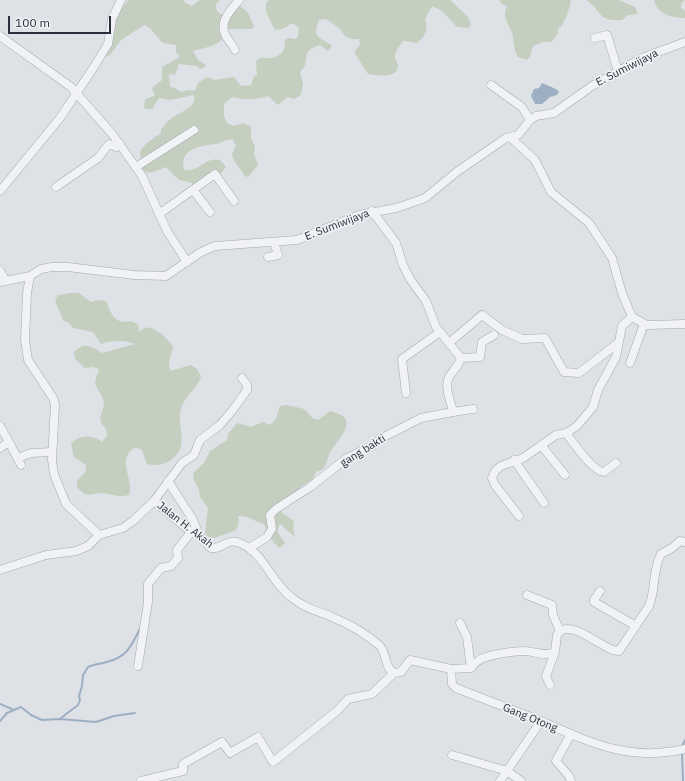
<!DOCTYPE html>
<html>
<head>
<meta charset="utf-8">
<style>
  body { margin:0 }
  #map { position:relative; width:685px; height:781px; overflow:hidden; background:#dee1e6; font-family:"IBM Plex Sans",sans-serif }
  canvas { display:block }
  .scale { position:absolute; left:8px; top:16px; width:103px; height:18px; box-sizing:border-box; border:2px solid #29303b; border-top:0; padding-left:5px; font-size:12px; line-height:14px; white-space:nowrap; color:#29303b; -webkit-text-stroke:3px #eef0f4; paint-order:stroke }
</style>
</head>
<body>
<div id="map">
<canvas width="685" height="781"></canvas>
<div class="scale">100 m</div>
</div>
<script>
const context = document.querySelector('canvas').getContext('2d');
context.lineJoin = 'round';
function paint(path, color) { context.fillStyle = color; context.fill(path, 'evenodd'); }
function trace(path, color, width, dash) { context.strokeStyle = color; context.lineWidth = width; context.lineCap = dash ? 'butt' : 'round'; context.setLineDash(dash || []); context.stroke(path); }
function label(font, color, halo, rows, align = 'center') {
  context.font = font + ' "IBM Plex Sans",sans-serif'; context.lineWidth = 3.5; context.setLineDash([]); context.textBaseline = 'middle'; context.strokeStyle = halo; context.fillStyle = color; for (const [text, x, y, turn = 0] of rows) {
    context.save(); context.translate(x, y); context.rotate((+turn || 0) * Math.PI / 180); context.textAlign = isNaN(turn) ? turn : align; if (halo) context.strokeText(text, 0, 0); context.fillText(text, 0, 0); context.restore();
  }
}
paint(new Path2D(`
  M 128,0 L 184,0 L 185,3 L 192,6 L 200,0 L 220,0 L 216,4 C 216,11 218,13 224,15 L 237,3 L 248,13 L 254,26 L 252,29 L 228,29 C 223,46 207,47 193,51 L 198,60 L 206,65 L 205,67 L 200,69 L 197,66 L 179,64 L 175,75 L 169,74 L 170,87 L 175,88 L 181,92 L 188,90 L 195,91 L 198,83 L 207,77 L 214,80 L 234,77 L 241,86 L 251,85 L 254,76 L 257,75 L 256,61 L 261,57 C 267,60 281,58 284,49 C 285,46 284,43 285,40 L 288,38 L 296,39 L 298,36 L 299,28 L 293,23 L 282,29 L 275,30 L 266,12 L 266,3 L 269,0 L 450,0 L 468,17 L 471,25 L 468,28 L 457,27 L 442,11 L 432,6 L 425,19 C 429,28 425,37 417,43 L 403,41 C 400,45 394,53 395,58 C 396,62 399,63 398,67 C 396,79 377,75 368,74 L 354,52 L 360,45 L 359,39 L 351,39 L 345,36 L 339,28 L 326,19 L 319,20 C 312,37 319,37 331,45 L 331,48 L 328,51 L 320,45 C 297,52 313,60 300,72 L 303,84 L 301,95 L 294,99 L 287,97 L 278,105 L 268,96 C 256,100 244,100 232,97 L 224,104 L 224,116 L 227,123 L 234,126 L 244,123 L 251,127 L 251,139 L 255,146 L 254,154 L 258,165 L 248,177 L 245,176 L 233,159 L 232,154 L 236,146 L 233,140 C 226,138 221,144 215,144 C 199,146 179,149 184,170 C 198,174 207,154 221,161 L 226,167 L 219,176 L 195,186 L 190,182 L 179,180 L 166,167 C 154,172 146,177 137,164 L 141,158 L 140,153 C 141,145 155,138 161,133 L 161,129 C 165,126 167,121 172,118 C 181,111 197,108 194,95 L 170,100 L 159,98 L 152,109 L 146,109 L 144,108 L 145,99 L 155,96 L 152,88 L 162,80 L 162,67 L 180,57 L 176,52 L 176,45 L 163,43 C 156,37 153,28 144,25 L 120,41 L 111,54 L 104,58 L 115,14 L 121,10 Z
  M 499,0 L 570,0 L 571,2 L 567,15 L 561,27 L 558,28 L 558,34 L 551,42 L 543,42 L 533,46 L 530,57 L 527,60 L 518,57 C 514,50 514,43 513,36 C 510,24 501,18 507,6 L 502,4 Z
  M 586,0 L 619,0 L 635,7 L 638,14 L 628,15 L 622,20 C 595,21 604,12 586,0 Z
  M 654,0 L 685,0 L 681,4 L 681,8 L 685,10 L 685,18 C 672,18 657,14 654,0 Z
  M 72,293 L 79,293 L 91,302 L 98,300 L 106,301 C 111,314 115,325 131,321 L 138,324 L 139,332 C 141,331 142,329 145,328 C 154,325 169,340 173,347 L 169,363 L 170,371 L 191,365 L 197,369 L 201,377 C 197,389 185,396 181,408 C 176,427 191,446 171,460 C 163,465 156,466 147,464 L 142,450 L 136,447 C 115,458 134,478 129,495 C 116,498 115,494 103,493 C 92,493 87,499 77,487 L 77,481 L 86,471 L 86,465 L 74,457 L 71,444 C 80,434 92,435 102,442 L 107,436 L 106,429 C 93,417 107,412 103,399 C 101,393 96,388 95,382 L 99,369 L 92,367 L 85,368 L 75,359 L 74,352 C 84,342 91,346 102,353 L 135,344 C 125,340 111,340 101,344 L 93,332 L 73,328 L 69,323 L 63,320 L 55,301 L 58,295 Z
  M 287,405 C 299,409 304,405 312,418 L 318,420 L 330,411 C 361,418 341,436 331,451 C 325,460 329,469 316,472 L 313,479 L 300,487 L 294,501 L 280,506 L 282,513 L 294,521 L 293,529 L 295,537 L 280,524 L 277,531 L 285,543 L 280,548 L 274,543 L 264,524 C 253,521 251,516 238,516 L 239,523 L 236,530 L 215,538 L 209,538 L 205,533 L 208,508 L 200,497 L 199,490 L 193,478 L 194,472 L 204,463 L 210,451 L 227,440 L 228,434 L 237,423 L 251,427 L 263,422 L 270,425 L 276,419 L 280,406 Z`), '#c4cfc0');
paint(new Path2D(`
  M 542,83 L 556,89 L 559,92 L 557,95 L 550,97 L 542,104 L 535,104 L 531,96 L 534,89 L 539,88 Z`), '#9dafc2');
trace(new Path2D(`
  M 0,704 L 12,709
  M 61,718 L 78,705 L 80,700 L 79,696 L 82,686 L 83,675 L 88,667 C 94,664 100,664 107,662 C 129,656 131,645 141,627
  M 0,721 L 7,713 L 21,707 L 31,715 L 42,720 L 60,719 L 96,722 L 114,716 L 135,713
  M 681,748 L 685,740
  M 682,752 L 683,781`), '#9dafc2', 2);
const minor = new Path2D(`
  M 0,36 L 71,87 L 113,135 L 142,176 L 167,231 L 187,262
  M 595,38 L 607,35 L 618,71
  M 235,50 C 232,44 227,39 225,34 C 219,22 232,8 239,0
  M 491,85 L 522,107 L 530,120
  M 511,138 L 535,160 L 551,192 L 589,223 L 612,258 L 622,293 L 632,317 L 647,325 L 685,324
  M 136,167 L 194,130
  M 56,187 L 98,158 L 109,144 L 116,147 L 119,143
  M 193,190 L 210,212
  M 0,191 L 60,118 L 92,70 L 108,44 L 112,19 L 121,0
  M 372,211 L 396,243 L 403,265 L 410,279 L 426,301 L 436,327 L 461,358 L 480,357 L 482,342 L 494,335
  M 159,214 L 215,174 L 234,201
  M 268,257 L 278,255 L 274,242
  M 0,271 L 6,281
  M 30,276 L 27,293 L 25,340 L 28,360 L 53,398 L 55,404 L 52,460 L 54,474 L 66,504 L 99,535
  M 0,282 L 30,276 L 41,269 L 52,267 L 68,267 L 134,275 L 166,276 L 201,252 L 215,246 L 297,240 L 359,215 L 396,208 L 414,202 L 425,198 L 458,171 L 506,138 L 518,135 L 530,120 L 536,116 L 554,113 L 592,86 L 642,58 L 685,42
  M 449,343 L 482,315 L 502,330 L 522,339 L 545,338 L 564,372 L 579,373 L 618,343
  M 630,363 L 644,324
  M 406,393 L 402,359 L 440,332
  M 453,412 L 473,409
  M 0,426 L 9,442 L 0,448
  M 9,442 L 21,465
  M 541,445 L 565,475
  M 18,458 L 31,453 L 52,452
  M 514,460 L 544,503
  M 616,463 L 604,472 C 593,472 573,442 566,433 L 577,426 L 593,407 L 598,390 L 616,357 L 622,326 L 632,317
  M 168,481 L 193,520 L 199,535
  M 154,501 L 191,532 L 199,535 L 211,548 C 224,550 226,536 242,544 C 265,555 271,582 291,597 C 307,610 317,610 334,618 C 349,624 366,634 379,645 C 387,652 384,668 394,673 L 401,672 L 410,660 L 451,669 L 471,668 C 474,666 475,662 478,661 C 484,655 515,651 524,651 C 534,651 544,657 555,652 L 557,635 L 560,631
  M 519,516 L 495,485 L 492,478 L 495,471 L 501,466 L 523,458 L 556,435 L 566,433
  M 249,548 L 267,537 L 272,529 L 270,515 L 276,509 L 310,487 L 347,458 L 372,446 L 380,439 L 421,418 L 453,412 C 451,402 444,387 449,377 C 453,370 459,366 461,358
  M 0,570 L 46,555 L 76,551 L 88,546 L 99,535 L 123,528 L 133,521 L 154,501 L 182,463 L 194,455 L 200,440 L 220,425 L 232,411 L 247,390 L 247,385 L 242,378
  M 600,591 L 594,600 L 594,602 L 636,626
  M 527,595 L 552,605 L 553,615 L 560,631
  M 460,623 L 467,637 L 471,668
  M 560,631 C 576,621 605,652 619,651 L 649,606 C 656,590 652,571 661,554 L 672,548 L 680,541 L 685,542
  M 138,666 L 148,602 L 148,584 L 161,568 L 171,566 L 178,558 L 177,550 L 191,532
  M 451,669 L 452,684 L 456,688 C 484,699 513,710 541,721 C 591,743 630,762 685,749
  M 550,685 L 546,676 L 555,652
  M 571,734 L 556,761 L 569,776 L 571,781
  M 452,755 L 507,771 L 521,781
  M 141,781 L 183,771 L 183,764 L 222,742 L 230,753 L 258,737 L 273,762 L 337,711 L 348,699 L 372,694 L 394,673
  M 500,781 L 541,721`);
trace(minor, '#a4a8af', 9);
trace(minor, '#f1f2f5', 8);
label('11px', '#29303b', '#eef0f4', [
  ["E. Sumiwijaya",627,68,-27],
  ["E. Sumiwijaya",337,225,-21],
  ["gang bakti",363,451,-32],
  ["Jalan H. Akah",185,525,38],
  ["Gang Otong",530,718,22]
]);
</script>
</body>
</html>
